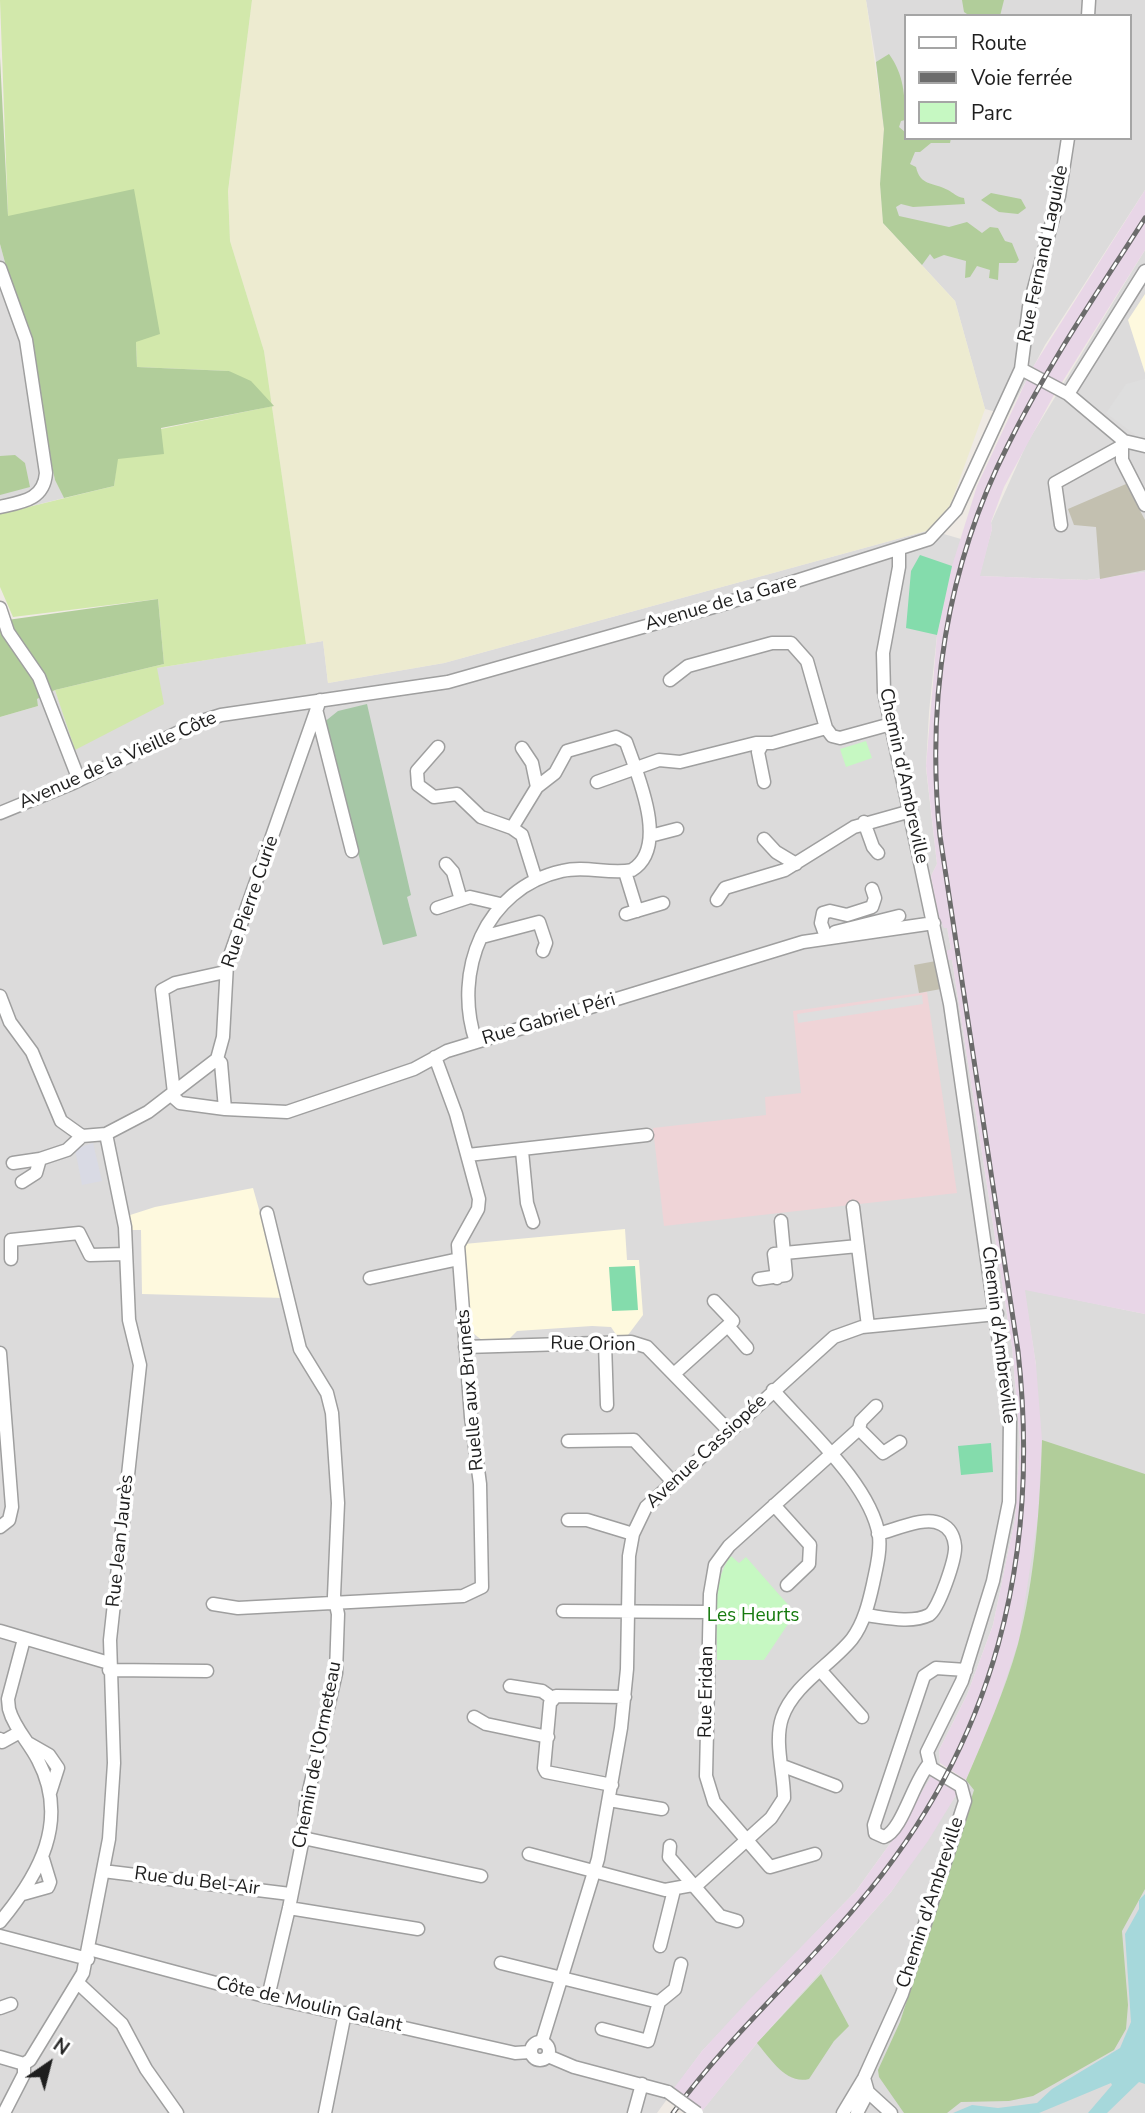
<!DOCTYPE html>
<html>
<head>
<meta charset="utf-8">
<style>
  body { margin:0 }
  #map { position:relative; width:1145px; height:2113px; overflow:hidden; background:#efeae4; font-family:"Nunito Sans",sans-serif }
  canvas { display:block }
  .legend { position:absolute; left:904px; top:14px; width:228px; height:126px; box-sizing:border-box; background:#fff; border:2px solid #a5a5a5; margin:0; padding:9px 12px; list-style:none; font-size:21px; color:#1e1e1e }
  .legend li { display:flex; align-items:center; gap:14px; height:35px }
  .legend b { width:35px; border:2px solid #a5a5a5 }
  .north { position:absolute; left:14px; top:2029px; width:70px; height:70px; -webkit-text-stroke:5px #fff; paint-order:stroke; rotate:35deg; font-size:19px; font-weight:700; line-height:28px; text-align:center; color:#1e1e1e }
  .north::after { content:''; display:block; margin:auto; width:24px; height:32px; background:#1e1e1e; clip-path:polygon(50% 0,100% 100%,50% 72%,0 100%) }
</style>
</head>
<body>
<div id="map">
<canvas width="1145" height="2113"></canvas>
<ul class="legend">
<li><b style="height:9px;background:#fff"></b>Route</li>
<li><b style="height:9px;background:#6c6c6c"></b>Voie ferrée</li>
<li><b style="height:19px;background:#c6f8c2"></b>Parc</li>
</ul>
<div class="north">N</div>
</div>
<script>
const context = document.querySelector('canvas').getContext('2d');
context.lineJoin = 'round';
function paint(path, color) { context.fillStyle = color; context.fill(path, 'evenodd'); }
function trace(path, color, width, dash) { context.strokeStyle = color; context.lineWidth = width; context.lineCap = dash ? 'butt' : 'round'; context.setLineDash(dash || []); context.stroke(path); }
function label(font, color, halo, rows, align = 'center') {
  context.font = font + ' "Nunito Sans",sans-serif'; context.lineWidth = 7; context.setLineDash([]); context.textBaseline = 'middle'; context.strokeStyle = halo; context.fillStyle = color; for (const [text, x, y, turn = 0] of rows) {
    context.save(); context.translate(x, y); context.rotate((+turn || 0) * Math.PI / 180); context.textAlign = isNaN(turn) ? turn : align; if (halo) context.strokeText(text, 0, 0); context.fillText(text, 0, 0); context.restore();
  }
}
paint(new Path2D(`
  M 866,0 L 1145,0 L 1145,190 L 1045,345 L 1008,415 L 985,409 L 955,301 L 883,223 L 880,86 ZM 905,16 L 1129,16 L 1129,138 L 905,138 Z
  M 0,244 L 10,281 L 31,333 L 48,448 L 55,480 L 64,498 L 0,514 Z
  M 1145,250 L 1145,572 L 1087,580 L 979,576 L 992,529 L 991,523 L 1027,443 Z
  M 930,530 L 961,539 L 937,635 L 929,712 L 926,768 L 937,864 L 931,876 L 939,918 L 947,927 L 951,950 L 947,960 L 952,960 L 1012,1347 L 1020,1443 L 1015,1519 L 993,1625 L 967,1695 L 939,1750 L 940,1763 L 894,1838 L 856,1891 L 702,2051 L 657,2113 L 0,2113 L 0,717 L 38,706 L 36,699 L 55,690 L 76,749 L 157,668 L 323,641 L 328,683 L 444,663 Z
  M 1024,1289 L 1145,1314 L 1145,2113 L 700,2113 L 757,2043 L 891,1892 L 966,1780 L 994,1715 L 1036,1365 Z`), '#dcdbdb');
paint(new Path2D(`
  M 927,992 L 957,1193 L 664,1226 L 653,1128 L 766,1115 L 765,1097 L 801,1093 L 793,1011 Z`), '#efd4d7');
paint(new Path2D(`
  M 1145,190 L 1145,250 L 1061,384 L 1033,367 Z
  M 1027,379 L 1055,393 L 1004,487 L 991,522 L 992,529 L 980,576 L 1087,580 L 1145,572 L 1145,1314 L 1025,1290 L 1036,1365 L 1042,1440 L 1038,1516 L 1019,1640 L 994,1715 L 966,1780 L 940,1763 L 939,1750 L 967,1695 L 993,1625 L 1015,1519 L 1020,1443 L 1012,1347 L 952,960 L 947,960 L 946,951 L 951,949 L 947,928 L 944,928 L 939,918 L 931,876 L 937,864 L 926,766 L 937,635 L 952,566 L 977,486 Z
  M 932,1775 L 958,1792 L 928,1841 L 891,1892 L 757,2043 L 703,2110 L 674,2088 L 702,2051 L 747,2002 L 856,1891 L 894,1838 Z`), '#e8d6e7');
paint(new Path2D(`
  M 1145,294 L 1145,373 L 1128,320 Z
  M 253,1188 L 284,1298 L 142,1294 L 141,1230 L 130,1230 L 127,1216 L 155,1207 Z
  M 625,1229 L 627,1260 L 639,1260 L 643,1315 L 628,1335 L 617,1336 L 611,1327 L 592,1326 L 517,1331 L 508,1340 L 483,1341 L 469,1330 L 464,1244 Z`), '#fef9de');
paint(new Path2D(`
  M 1126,484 L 1145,520 L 1145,570 L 1100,579 L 1096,527 L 1074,525 L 1068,509 Z
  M 936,961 L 941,989 L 919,993 L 914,965 Z`), '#c3c0b0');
paint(new Path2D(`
  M 252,0 L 866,0 L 884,129 L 880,184 L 883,223 L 955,301 L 985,409 L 950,506 L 930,530 L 444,663 L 328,683 L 323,641 L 306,644 L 264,351 L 230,241 L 228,191 Z`), '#edebd0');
paint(new Path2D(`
  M 0,0 L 252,0 L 228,191 L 230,241 L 264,351 L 306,644 L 157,668 L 164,704 L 75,750 L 55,690 L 164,664 L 158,599 L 13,617 L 0,587 L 0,514 L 114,486 L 117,459 L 161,429 L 273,406 L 229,371 L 137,367 L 136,342 L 8,216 Z`), '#d2e8ab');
paint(new Path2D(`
  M 962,0 L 1004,0 L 1000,16 L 970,16 L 964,12 Z
  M 889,54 C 904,75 905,95 905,120 L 901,121 L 899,127 L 905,132 L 905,138 L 951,138 L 950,143 L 931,143 L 920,152 L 915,152 L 910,164 L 916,167 C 920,186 933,182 948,190 C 954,193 956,197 964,198 L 965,204 L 913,207 L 901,204 L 896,207 L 899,216 L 949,227 L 967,222 L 982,233 L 990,227 L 998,228 L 1005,241 L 1012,243 L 1019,260 L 1016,263 L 999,263 L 998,280 L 989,278 L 990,270 L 977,266 L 970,277 L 965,278 L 966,261 L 944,255 L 934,259 L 930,254 L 922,265 L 883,223 L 880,184 L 884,129 L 876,62 Z
  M 0,57 L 8,216 L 134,189 L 160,334 L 136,342 L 137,367 L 229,371 L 251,381 L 274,406 L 161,428 L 164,454 L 118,459 L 114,486 L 64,498 L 55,480 L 48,448 L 31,333 L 10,281 L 0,244 Z
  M 991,193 L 1021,199 L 1026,208 L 1018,214 L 999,212 L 981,200 Z
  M 15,455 L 25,463 L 30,487 L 0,495 L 0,456 Z
  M 158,599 L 164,664 L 55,690 L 37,699 L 38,706 L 0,717 L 0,621 Z
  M 1042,1440 L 1145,1474 L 1145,1889 L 1122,1931 L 1128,2005 L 1126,2029 L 1114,2050 L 1033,2096 L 1009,2101 L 961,2102 L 947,2113 L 904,2113 L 879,2077 L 878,2070 L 900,2022 L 974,1790 L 966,1780 C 985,1735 1005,1691 1018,1644 C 1035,1578 1040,1507 1042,1440 Z
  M 821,1974 L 849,2026 L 834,2041 L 809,2079 C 786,2085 770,2058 757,2043 Z`), '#b1cd9a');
paint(new Path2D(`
  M 367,704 L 411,895 L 407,897 L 417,936 L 383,945 L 323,723 L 338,711 Z`), '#a6c7a6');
paint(new Path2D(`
  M 866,741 L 872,758 L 846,767 L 840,749 Z
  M 731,1556 L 739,1563 L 746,1557 L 798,1616 L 788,1624 L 764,1660 L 717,1660 C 718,1629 710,1581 731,1556 Z`), '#c6f8c2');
paint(new Path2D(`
  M 920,555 L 952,566 L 937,635 L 906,628 L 911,571 Z
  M 635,1266 L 638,1310 L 612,1311 L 609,1267 Z
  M 991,1443 L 993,1472 L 961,1475 L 958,1446 Z`), '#84dcac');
paint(new Path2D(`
  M 1145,379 L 1145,436 L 1138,437 L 1106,413 L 1126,384 Z
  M 922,995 L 923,1004 L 798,1023 L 797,1014 Z`), '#dedede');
paint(new Path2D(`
  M 93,1143 L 102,1181 L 82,1185 L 75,1149 Z`), '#d9dae4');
paint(new Path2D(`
  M 1145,1894 L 1145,2084 L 1139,2082 L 1107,2113 L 1088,2113 L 1112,2085 L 1111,2083 L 1039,2113 L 953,2113 L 972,2105 L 998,2108 L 1037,2103 L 1052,2089 L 1120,2048 L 1131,2022 L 1125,1934 L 1139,1909 L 1139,1900 Z`), '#a6d8db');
const minor = new Path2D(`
  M 1088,16 L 1089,0
  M 0,268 L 26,340 L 46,473 C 44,500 22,502 0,507
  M 1021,369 L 1068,394 L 1124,441 L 1145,446
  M 1068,394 L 1145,271
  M 1122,444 L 1122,460 L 1145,505
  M 1061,525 L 1055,483 L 1120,447
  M 0,608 L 8,632 L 39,677 L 79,780
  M 670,680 L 688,666 L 772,643 L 791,643 L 807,661 L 826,728 L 832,736 L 840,738 L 891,724
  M 317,713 L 352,851
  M 763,743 L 758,752 L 764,782
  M 438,747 L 417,771 L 418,785 L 434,797 L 457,794 L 481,817 L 512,828 L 537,787 L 532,763 L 522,748
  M 597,782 L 659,760 L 680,762 L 756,743 L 772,743 L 826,728
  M 0,813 L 73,783 L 202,721 L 221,715 L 448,682 L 717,606 L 929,539 L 956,510 L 1021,369 L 1029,307 L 1059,196 L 1068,138
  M 864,822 L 873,847 L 878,853
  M 512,828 L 522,835 L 536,880
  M 650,836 L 677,829
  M 764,839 L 776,852 L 796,864
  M 446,864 L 453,872 L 461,900
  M 625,872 L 637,911
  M 717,900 L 725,888 L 785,870 L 854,827 L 911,811
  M 437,908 L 470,897 L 500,904
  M 626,914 L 663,903
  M 835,932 L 899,916
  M 482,937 L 539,922 L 546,943 L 543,951
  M 826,937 L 821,923 L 823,913 L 830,911 L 847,915 L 872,907 L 875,898 L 872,889
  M 0,996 L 10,1022 L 32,1052 L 61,1121 L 82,1136 L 106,1134 L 148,1112 L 217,1059 L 223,1037 L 227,964 L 320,700
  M 476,1042 C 452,972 485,888 562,871 C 586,865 610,875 632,870 C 670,847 637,774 626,742 L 616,737 L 567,751 L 555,773 L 537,787
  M 217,1059 L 221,1063 L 225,1109
  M 174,1093 L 162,990 L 175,983 L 225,972
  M 171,1095 L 180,1103 L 225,1109 L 287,1112 L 414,1069 L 447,1051 L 803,942 L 934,923
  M 522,1151 L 527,1203 L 533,1222
  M 468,1155 L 647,1135
  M 13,1163 L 40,1159
  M 22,1182 L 36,1173 L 40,1159 L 67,1150 L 82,1136
  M 853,1207 L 868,1326
  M 267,1213 L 300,1349 L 327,1393 L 332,1413 L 338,1503 L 334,1596 L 338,1614 L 336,1673 L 306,1804 L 303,1838 L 289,1908 L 268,1997
  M 11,1259 L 11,1240 L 79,1233 L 90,1255 L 126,1254
  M 370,1278 L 459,1259
  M 777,1278 L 774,1254 L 858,1246
  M 759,1279 L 786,1275 L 781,1221
  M 728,1326 L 747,1348
  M 605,1343 L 607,1405
  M 465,1347 L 631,1342 L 647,1347 L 728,1430
  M 0,1353 L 12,1507 L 9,1520 L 0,1527
  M 675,1373 L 733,1321 L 714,1301
  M 859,1429 L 861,1421 L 876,1406
  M 568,1441 L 634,1440 L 672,1481
  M 774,1505 L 810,1545 L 809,1564 L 787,1585
  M 568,1520 L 587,1520 L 633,1534
  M 213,1604 L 238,1608 L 463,1596 L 482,1587 L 480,1484 L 471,1417 L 458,1245 L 478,1209 L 479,1199 L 456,1114 L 435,1057
  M 563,1611 L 709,1612
  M 865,1615 C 883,1617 911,1624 929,1615 C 939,1609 956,1558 955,1546 C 954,1536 950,1528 941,1524 C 926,1515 895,1530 878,1534
  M 0,1631 L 109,1663
  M 109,1670 L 207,1671
  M 821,1671 L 862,1717
  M 510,1686 L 542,1691 L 552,1698
  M 474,1717 L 486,1724 L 548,1737
  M 0,1739 L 2,1742 L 20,1732
  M 28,1743 L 49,1755 L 58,1768 L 50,1793
  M 929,1764 C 913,1782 902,1831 884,1837 L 875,1833 L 874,1825 L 924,1676 L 936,1668 L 966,1670
  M 783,1766 L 836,1786
  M 612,1785 L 546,1772 L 544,1768 L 550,1703 L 556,1696 L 625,1697
  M 609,1800 L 662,1809
  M 303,1838 L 481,1876
  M 670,1846 L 669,1857 L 720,1916 L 737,1921
  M 529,1854 L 665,1890 L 698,1884 L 771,1818 L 784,1798 C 784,1773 774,1742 782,1718 C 793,1685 831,1665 852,1639 C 864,1623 869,1602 873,1584 C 876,1569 881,1552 879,1536 C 871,1485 807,1429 773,1390
  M 815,1854 L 770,1867 L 714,1802 L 706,1776 L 710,1594 L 715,1565 L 729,1546 L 859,1429 L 883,1453 L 900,1442
  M 103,1871 L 290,1894
  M 23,1894 L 48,1887 L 50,1882 L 43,1859
  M 289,1908 L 418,1929
  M 0,1922 C 39,1875 70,1821 38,1760 C 29,1742 14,1728 9,1709 L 8,1699 L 24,1639
  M 0,1936 L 88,1959
  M 660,1946 L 674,1890
  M 89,1949 L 268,1997 L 515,2053 L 530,2052
  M 501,1963 L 659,2002
  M 78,1983 L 122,2024 L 146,2069 L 177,2113
  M 0,2008 L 11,2004
  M 602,2029 L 648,2041 L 659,2002 L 675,1989 L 681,1964
  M 542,2041 L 598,1859 L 621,1728 L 627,1669 L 629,1556 L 633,1534 L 646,1507 L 834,1337 L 862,1327 L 997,1314
  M531 2051a9 9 0 1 1 18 0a9 9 0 1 1-18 0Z
  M 548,2056 L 574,2067 L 668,2092
  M 0,2057 L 24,2064
  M 24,2064 L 30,2060 L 83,1973 L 109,1839 L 114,1763 L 110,1640 L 140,1365 L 129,1320 L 125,1227 L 106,1134
  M 864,2078 L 868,2092 L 891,2113
  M 4,2113 L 24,2074 L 24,2064
  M 325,2113 L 345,2013
  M 634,2113 L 642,2084
  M 843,2113 L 864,2078 L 902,1994 L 965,1801 L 961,1786 L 931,1768 L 927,1752 L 962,1681 L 993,1581 L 1009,1502 L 1010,1419 L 950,1004 L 884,692 L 883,653 L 899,567 L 899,550
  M 857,2113 L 868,2092`);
trace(minor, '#9f9f9f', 15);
trace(minor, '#fff', 12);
const rail = new Path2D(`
  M 673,2113 C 728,2037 799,1975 859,1903 C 995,1743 1041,1558 1018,1351 L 940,836 C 926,701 946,567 1008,445 C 1047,366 1098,292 1145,218`);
trace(rail, '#6c6c6c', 5);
trace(rail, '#fff', 2.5, [8]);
const minorBridge = new Path2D(`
  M 668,2092 L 697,2113`);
trace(minorBridge, '#9f9f9f', 15, []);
trace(minorBridge, '#fff', 12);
label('19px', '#1e1e1e', '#fff', [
  ["Rue Fernand Laguide",1044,254,-78],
  ["Avenue de la Gare",721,604,-16],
  ["Avenue de la Vieille Côte",118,761,-24],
  ["Chemin d'Ambreville",903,776,78],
  ["Rue Pierre Curie",251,902,-71],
  ["Rue Gabriel Péri",549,1020,-17],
  ["Chemin d'Ambreville",998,1335,83],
  ["Rue Orion",593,1345,1],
  ["Ruelle aux Brunets",471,1390,-95],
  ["Avenue Cassiopée",707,1452,-43],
  ["Rue Jean Jaurès",121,1541,-84],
  ["Rue Eridan",707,1692,-89],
  ["Chemin de l'Ormeteau",318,1755,-79],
  ["Rue du Bel-Air",197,1882,7],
  ["Chemin d'Ambreville",931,1903,-72],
  ["Côte de Moulin Galant",309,2005,13]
]);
label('19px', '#167a0e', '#fff', [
  ["Les Heurts",753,1616]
]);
</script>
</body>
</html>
